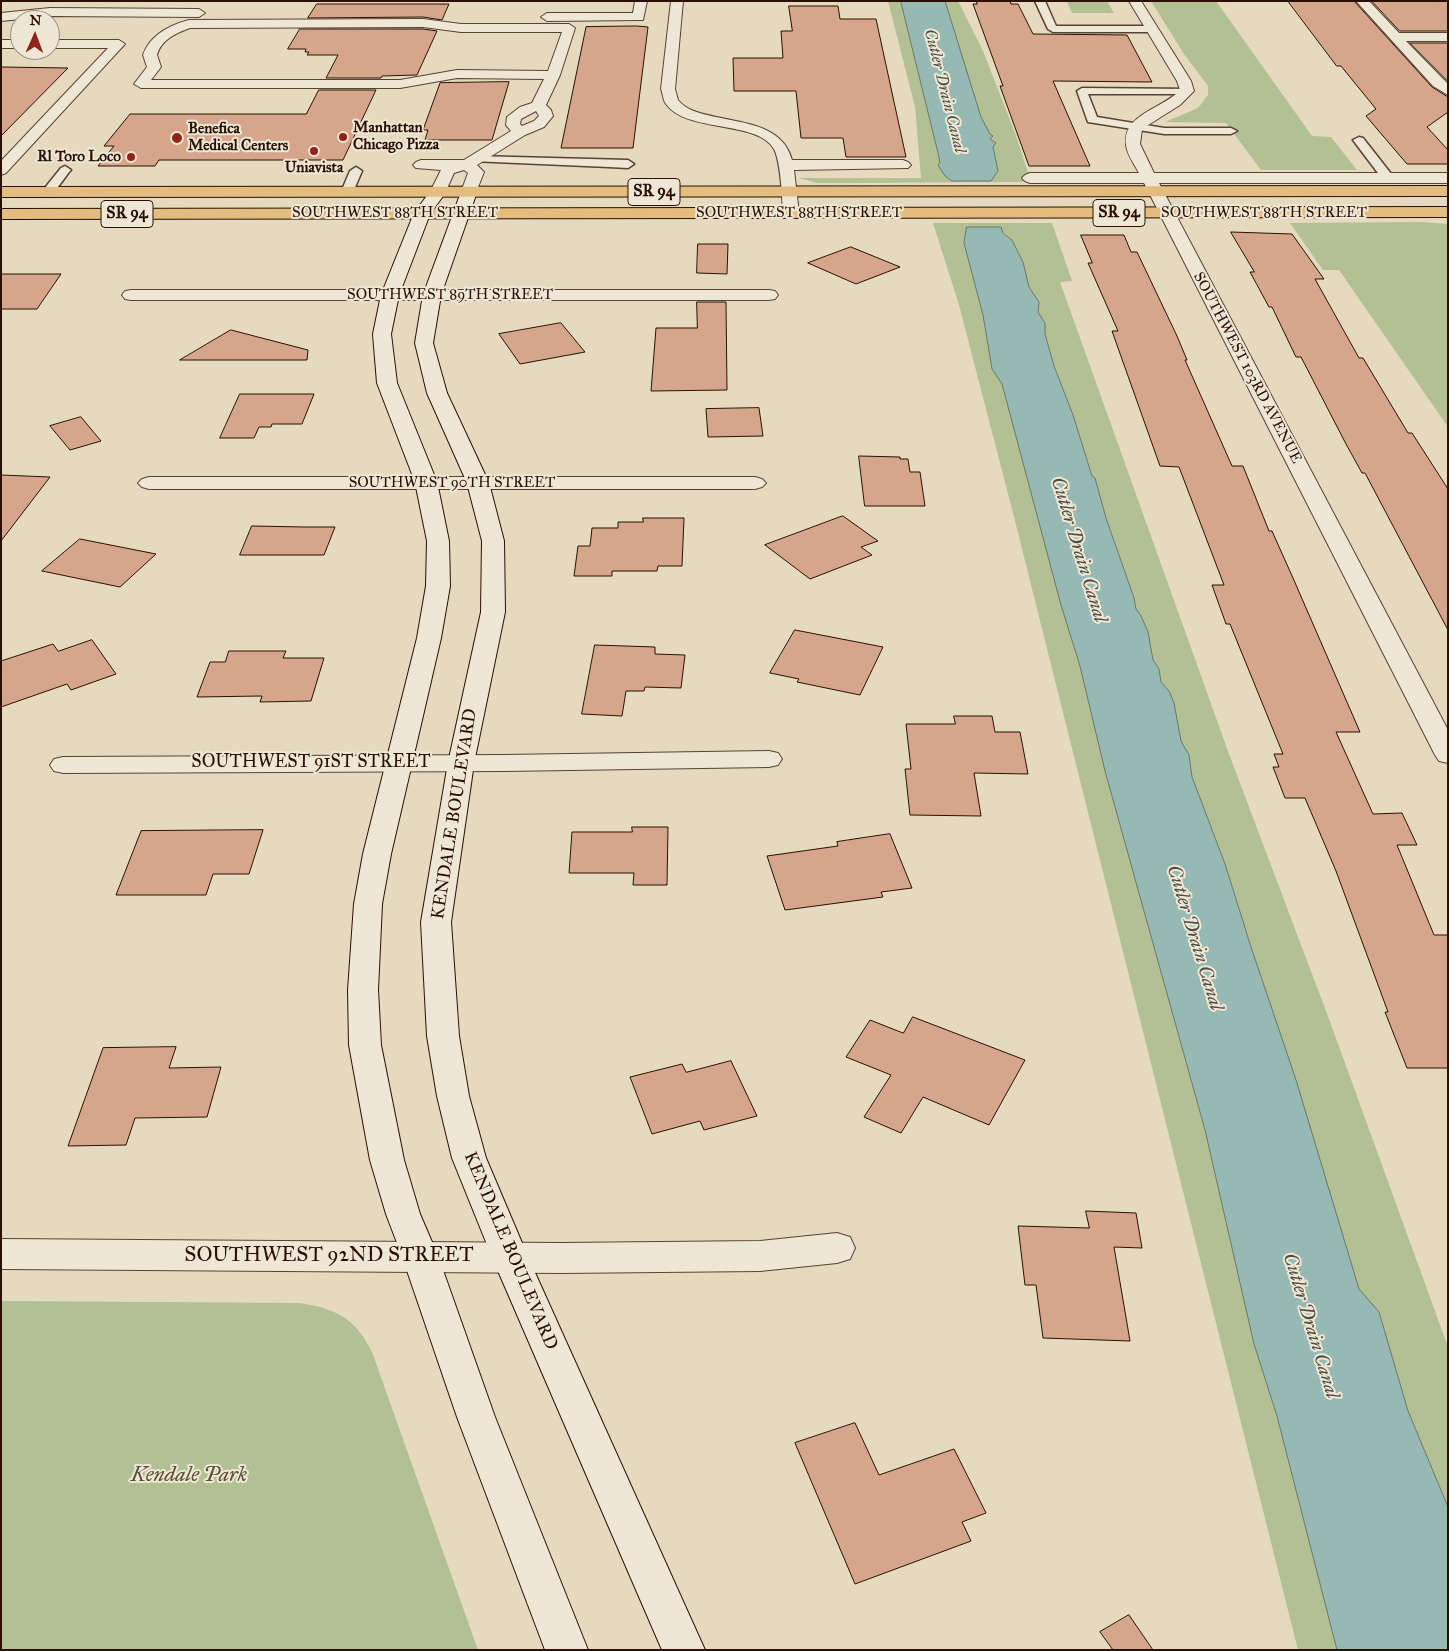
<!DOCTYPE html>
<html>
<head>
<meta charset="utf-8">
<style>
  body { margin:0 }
  #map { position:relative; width:1449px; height:1651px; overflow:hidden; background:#e5dabe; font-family:"IM FELL Great Primer",serif }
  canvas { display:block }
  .frame { position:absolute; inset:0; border:2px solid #2a1003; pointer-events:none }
  .north { position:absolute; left:10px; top:10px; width:50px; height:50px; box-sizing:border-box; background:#eee7d5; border:1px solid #a09181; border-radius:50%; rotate:2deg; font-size:14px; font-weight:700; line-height:20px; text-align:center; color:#2a1003 }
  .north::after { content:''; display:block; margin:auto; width:18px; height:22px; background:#8f2418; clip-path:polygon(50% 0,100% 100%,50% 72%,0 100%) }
</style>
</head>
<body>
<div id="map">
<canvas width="1449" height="1651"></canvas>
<div class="frame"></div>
<div class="north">N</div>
</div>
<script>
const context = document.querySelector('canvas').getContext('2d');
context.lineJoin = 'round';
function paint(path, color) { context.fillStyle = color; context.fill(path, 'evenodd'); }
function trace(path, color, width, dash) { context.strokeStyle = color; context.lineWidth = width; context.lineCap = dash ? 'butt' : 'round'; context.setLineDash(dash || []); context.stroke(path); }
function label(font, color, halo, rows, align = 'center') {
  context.font = font + ' "IM FELL Great Primer",serif'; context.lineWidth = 4; context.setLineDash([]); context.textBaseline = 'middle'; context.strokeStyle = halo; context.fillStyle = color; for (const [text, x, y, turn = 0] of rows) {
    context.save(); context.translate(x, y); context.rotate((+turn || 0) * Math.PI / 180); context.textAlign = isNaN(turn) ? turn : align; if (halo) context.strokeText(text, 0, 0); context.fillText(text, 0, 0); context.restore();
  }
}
paint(new Path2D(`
  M 888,1 L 901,1 L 938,153 L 940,163 L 938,165 L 945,176 L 977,180 L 998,171 L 993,147 L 994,141 L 990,139 L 991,137 L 981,117 L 971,88 L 945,1 L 958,1 L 983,51 L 1015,133 L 1031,182 L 818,183 L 799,178 L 921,178 L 915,107 Z
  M 1067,1 L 1107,1 L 1114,13 L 1072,13 Z
  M 1151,1 L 1216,1 L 1312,136 L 1331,137 L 1357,170 L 1261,170 L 1226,123 L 1165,122 L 1198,108 L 1208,95 L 1208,86 L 1184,54 Z
  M 1423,222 L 1448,224 L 1448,427 L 1339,270 L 1323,270 L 1290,223 Z
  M 933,223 L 1052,223 L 1072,281 L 1060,282 L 1229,754 L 1329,1019 L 1448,1347 L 1448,1507 L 1408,1411 L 1379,1312 L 1359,1289 L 1225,864 L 1192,777 L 1189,755 L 1181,741 L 1169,691 L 1161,682 L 1159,669 L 1153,660 L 1148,632 L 1141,616 L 1136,609 L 1134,597 L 1106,518 L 1095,478 L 1092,476 L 1073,415 L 1054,366 L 1045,334 L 1045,323 L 1038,312 L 1037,299 L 1029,287 L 1023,262 L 1012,240 L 1001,230 L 967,227 L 964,243 L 983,315 L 992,369 L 1002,384 L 1061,605 L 1080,666 L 1105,771 L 1205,1131 L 1254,1344 L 1277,1416 L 1337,1650 L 1298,1650 L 1013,513 L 959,305 Z
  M 1,1301 L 300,1303 C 337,1309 355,1318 372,1352 L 478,1650 L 1,1650 Z`), '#b2c093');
const water = new Path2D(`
  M 901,1 L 945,1 L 981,117 L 990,134 L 993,136 L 990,139 L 996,143 L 993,147 L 998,171 L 991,181 L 952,181 L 945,176 L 938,165 L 940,163 L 938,153 Z
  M 967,227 L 1001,227 L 1003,233 L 1012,240 L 1023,262 L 1029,287 L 1039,302 L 1038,312 L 1045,323 L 1045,334 L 1054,366 L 1073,415 L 1092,476 L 1095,478 L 1106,518 L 1134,598 L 1136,609 L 1141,616 L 1148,632 L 1153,660 L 1159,669 L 1161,682 L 1169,691 L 1174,703 L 1181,741 L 1189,755 L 1192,777 L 1225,864 L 1251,947 L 1296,1080 L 1359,1289 L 1379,1312 L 1408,1411 L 1448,1507 L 1448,1650 L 1337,1650 L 1277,1416 L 1254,1344 L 1205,1130 L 1105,771 L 1080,666 L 1061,605 L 1002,384 L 992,369 L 983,315 L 964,243 Z`);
paint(water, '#96bab3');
trace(water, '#6b766d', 1);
const building = new Path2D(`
  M 976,1 L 1010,1 L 1011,4 L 1018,4 L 1033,34 L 1127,35 L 1152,82 L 1053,81 L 1090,166 L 1029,166 L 1000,86 L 1003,86 L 973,4 L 977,4 Z
  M 1288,1 L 1354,1 L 1432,87 L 1448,97 L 1448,112 L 1427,127 L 1448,150 L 1448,164 L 1407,164 L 1366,116 L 1376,109 L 1341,66 L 1337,66 Z
  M 1372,1 L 1448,1 L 1448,31 L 1400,31 Z
  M 317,4 L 449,4 L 442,20 L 423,17 L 308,18 Z
  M 789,6 L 838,6 L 840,19 L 876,19 L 906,157 L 846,157 L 843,138 L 801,138 L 796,91 L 734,91 L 733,58 L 783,58 L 781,31 L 792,31 Z
  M 637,26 L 648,27 L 633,148 L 561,148 L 586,27 Z
  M 300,29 L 423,29 L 437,31 L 417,75 L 382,76 L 381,78 L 326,78 L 338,55 L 307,55 L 309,52 L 305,52 L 306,49 L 288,49 Z
  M 1410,43 L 1448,43 L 1448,81 Z
  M 1,67 L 68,68 L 1,136 Z
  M 509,82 L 492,140 L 425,140 L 428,130 L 423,130 L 440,83 Z
  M 319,90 L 376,90 L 343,160 L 159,160 L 155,166 L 98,166 L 114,146 L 104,146 L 130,114 L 306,114 Z
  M 1231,232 L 1292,234 L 1324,279 L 1315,279 L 1359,358 L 1363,358 L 1408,433 L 1412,433 L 1448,489 L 1448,630 L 1365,473 L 1362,473 L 1346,444 L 1301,357 L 1296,357 L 1272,307 L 1269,307 L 1250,272 L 1254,272 Z
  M 1081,235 L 1124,235 L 1131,252 L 1137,252 L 1177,336 L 1187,360 L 1185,360 L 1232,466 L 1243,466 L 1269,531 L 1272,531 L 1293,578 L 1360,732 L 1336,732 L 1373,814 L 1402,813 L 1417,845 L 1397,845 L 1434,935 L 1448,935 L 1448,1068 L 1407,1068 L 1385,1012 L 1388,1012 L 1336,871 L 1305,798 L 1285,798 L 1273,767 L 1279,767 L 1274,754 L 1283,754 L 1230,624 L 1226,624 L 1212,585 L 1224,585 L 1179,467 L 1160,466 L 1112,331 L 1118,331 L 1088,263 L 1092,263 Z
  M 698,244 L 728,244 L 727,274 L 697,273 Z
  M 851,247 L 900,267 L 856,284 L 808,263 Z
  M 1,274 L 61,274 L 37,309 L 1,309 Z
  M 697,302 L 726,302 L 727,390 L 651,391 L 656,328 L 697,328 Z
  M 561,323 L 585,352 L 520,364 L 499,334 Z
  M 231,330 L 308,350 L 307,360 L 180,360 Z
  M 240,394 L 314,394 L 302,424 L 272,424 L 271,427 L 259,427 L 254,438 L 220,438 Z
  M 759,408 L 763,436 L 708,437 L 706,409 Z
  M 81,417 L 101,441 L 70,450 L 50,426 Z
  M 859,456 L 900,457 L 900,459 L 908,459 L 910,472 L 920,472 L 925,506 L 865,506 Z
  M 1,475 L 50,477 L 1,541 Z
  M 843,516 L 878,541 L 861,547 L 872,555 L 810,579 L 765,545 Z
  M 643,518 L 684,518 L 682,566 L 658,566 L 657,571 L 612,571 L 612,576 L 574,576 L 578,546 L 590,546 L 592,528 L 618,528 L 618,522 L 643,522 Z
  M 252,526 L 305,527 L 335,527 L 324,555 L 240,555 Z
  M 80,539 L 156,554 L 120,587 L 42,571 Z
  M 795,630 L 883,647 L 860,695 L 797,682 L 799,679 L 770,673 Z
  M 92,640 L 116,674 L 71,690 L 67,684 L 1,707 L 1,661 L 53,644 L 58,651 Z
  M 595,645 L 655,647 L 655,654 L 685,655 L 681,688 L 645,687 L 644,691 L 626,691 L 622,716 L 582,714 Z
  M 229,651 L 286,651 L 283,658 L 324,658 L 311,701 L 260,702 L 262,696 L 197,697 L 210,662 L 225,662 Z
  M 954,716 L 992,716 L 995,732 L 1020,732 L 1028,774 L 974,773 L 981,816 L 910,815 L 905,769 L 911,769 L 906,724 L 955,724 Z
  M 632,827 L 668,827 L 667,885 L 633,885 L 634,873 L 569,873 L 572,832 L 632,832 Z
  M 263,830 L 249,874 L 213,874 L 206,895 L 116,895 L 141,831 Z
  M 890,834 L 912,888 L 881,892 L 883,897 L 785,910 L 767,856 L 838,846 L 837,842 Z
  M 913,1017 L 1025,1060 L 989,1125 L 923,1097 L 901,1133 L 864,1117 L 891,1075 L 846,1057 L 870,1020 L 903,1033 Z
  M 176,1047 L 169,1068 L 221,1067 L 207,1117 L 135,1118 L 126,1145 L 68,1146 L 103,1048 Z
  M 731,1061 L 757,1116 L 704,1130 L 700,1121 L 652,1134 L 630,1077 L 682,1064 L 686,1072 Z
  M 1086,1211 L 1136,1213 L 1142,1248 L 1114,1247 L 1130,1341 L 1043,1338 L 1036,1285 L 1025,1285 L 1018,1226 L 1089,1228 Z
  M 855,1423 L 879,1475 L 954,1449 L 986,1513 L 962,1522 L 971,1541 L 855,1584 L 795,1443 Z
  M 1129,1615 L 1153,1650 L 1113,1650 L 1100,1632 Z`);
paint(building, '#d5a68b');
trace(building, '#2a1003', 1);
const lane = new Path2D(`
  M 1035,1 L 1045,1 L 1056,26 L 1152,26 L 1157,29 L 1152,32 L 1053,32 L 1048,29 Z
  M 1082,88 L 1191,89 L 1192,91 L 1187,94 L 1088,94 L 1097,117 L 1164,128 L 1231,128 L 1237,131 L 1231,134 L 1164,134 L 1088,122 L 1077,91 Z
  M 1359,137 L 1363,138 L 1392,175 L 1394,178 L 1392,181 L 1384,181 L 1353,140 Z
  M 475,156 L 628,160 L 634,164 L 628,168 L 609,167 L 471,161 L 469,159 Z
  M 65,166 L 71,170 L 69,172 L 52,195 L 44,195 L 42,192 L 44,189 L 61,168 Z
  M 356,167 L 362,171 L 353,192 L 347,196 L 343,195 L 341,192 L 350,171 Z`);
const street = new Path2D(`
  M 635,1 L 647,1 L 643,20 L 547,21 L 541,17 L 547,13 L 633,13 Z
  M 671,1 L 683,1 L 675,89 C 676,92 677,97 678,100 C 682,105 689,109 694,111 C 728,124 781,118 792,160 L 903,160 L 908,162 L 911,165 L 908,168 L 794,170 L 799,213 L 797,216 L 785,216 L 783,213 C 782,196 781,163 774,149 C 758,120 686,133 666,104 C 663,100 663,94 661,89 Z
  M 1129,1 L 1141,1 L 1191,81 L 1194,91 L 1180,105 L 1142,129 L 1140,144 L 1154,173 L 1448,173 L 1448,183 L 1159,183 L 1448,730 L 1448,763 L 1439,761 L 1435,755 L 1144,183 L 1030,183 L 1025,181 L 1022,178 L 1025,175 L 1030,173 L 1139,173 C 1135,165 1127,155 1126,145 C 1122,114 1163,109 1180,90 L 1177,81 Z
  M 1356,1 L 1369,1 L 1399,33 L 1448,33 L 1448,41 L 1406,41 L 1448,84 L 1448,95 L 1433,86 Z
  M 50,8 L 199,9 L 205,13 L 199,17 L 50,16 L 1,21 L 1,13 Z
  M 423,19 L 461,24 L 569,24 L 575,28 L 560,75 L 546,105 L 551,110 L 553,116 L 544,127 L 525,135 L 477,165 L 484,172 L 475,195 L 463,195 L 461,192 L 468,173 L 464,170 L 454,173 L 444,195 L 432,195 L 430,192 L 441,170 L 416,168 L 413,165 L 416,162 L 421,160 L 464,160 L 511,131 L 506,125 L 507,117 L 520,107 L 532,103 L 544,79 L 457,78 L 400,88 L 141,88 L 134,84 L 147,67 L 143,55 C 150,35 170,25 189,20 ZM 423,27 L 461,32 L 562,32 L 548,71 L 457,70 L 400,80 L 151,80 L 161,67 L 157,55 C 161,40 176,33 190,28 ZM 536,111 L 539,116 L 534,121 L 522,126 L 520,124 L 521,119 Z
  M 1,40 L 20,40 L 20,48 L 1,48 Z
  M 50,40 L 119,40 L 125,44 L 6,173 L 1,175 L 1,161 L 108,48 L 50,48 Z
  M 131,290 L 769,290 L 775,291 L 778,295 L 775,299 L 769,300 L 131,300 L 125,299 L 122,295 L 125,291 Z
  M 149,477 L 755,477 L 762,479 L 766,483 L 762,487 L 755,489 L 149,489 L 142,487 L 138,483 L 142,479 Z
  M 769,751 L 778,753 L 782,759 L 778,765 L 769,767 L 504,771 L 63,773 L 54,771 L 50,765 L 54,759 L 63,757 L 504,755 Z
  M 837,1233 L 850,1237 L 855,1248 L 850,1259 L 837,1263 L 760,1271 L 561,1273 L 1,1269 L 1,1239 L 561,1243 L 760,1241 Z`);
const secondary = new Path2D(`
  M 438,187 L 444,189 L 446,192 L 430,214 L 399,295 L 391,334 L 397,383 L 437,482 L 449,541 L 450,586 L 441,638 L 391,854 L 382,904 L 378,990 L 381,1045 L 404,1160 L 420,1214 L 438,1256 L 495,1417 L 588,1650 L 545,1650 L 457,1417 L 402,1256 L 386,1214 L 370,1160 L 349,1045 L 348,990 L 354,904 L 363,854 L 417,638 L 426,586 L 427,541 L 415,482 L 377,383 L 373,334 L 381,295 L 414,213 L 432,189 Z
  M 469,187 L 475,189 L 477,192 L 441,295 L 433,343 L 447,393 L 489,483 L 504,541 L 505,612 L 474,763 L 451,922 L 459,1036 L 469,1096 L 486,1158 L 528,1257 L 705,1650 L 662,1650 L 492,1257 L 452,1158 L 437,1096 L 427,1036 L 421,922 L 448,763 L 481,612 L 482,541 L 467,483 L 427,393 L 415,343 L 423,295 L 461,192 L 463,189 Z`);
const primary = new Path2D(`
  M 1448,186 L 1448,196 L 1,197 L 1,187 Z
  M 1448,207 L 1448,217 L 1,219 L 1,209 Z`);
trace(lane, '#594232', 3);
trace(street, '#594232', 2);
trace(secondary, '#2a1003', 2);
trace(primary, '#2a1003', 2);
paint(lane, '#eee7d5');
paint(street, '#eee7d5');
paint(secondary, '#eee7d5');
paint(primary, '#e2bd7f');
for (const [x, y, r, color] of [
  [343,137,5,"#8f2418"],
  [177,138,6,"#8f2418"],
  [314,151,5,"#8f2418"],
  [131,157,5,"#8f2418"]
]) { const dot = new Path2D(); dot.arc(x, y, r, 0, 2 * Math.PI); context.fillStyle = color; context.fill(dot); trace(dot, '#eee7d5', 2); }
label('bold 15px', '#2a1003', '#eee7d5', [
  ["Manhattan",353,128],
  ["Chicago Pizza",353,145],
  ["Benefica",188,129],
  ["Medical Centers",188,146],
  ["Rl Toro Loco",121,157,"right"],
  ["Uniavista",314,168,"center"]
], 'left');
label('15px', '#2a1003', '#eee7d5', [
  ["SOUTHWEST 88TH STREET",395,213],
  ["SOUTHWEST 88TH STREET",799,213],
  ["SOUTHWEST 88TH STREET",1264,213],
  ["SOUTHWEST 89TH STREET",450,295],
  ["SOUTHWEST 103RD AVENUE",1247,368,62],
  ["SOUTHWEST 90TH STREET",452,483]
]);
label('italic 16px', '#504c41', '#eee7d5', [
  ["Cutler Drain Canal",944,91,76]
]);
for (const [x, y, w] of [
  [654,192,52],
  [1119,213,52],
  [127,214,52]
]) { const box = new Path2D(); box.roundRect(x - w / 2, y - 13.5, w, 27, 4); context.fillStyle = '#eee7d5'; context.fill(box); trace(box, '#2a1003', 1); }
label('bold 16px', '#2a1003', null, [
  ["SR 94",654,192],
  ["SR 94",1119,213],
  ["SR 94",127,214]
]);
label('18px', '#2a1003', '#eee7d5', [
  ["SOUTHWEST 91ST STREET",311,763],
  ["KENDALE BOULEVARD",455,814,-81],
  ["KENDALE BOULEVARD",510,1251,67]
]);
label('italic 19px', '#504c41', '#eee7d5', [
  ["Cutler Drain Canal",1078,550,73],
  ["Cutler Drain Canal",1194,938,73],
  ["Cutler Drain Canal",1310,1326,73]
]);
label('21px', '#2a1003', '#eee7d5', [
  ["SOUTHWEST 92ND STREET",329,1256]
]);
label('italic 21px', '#5a4e35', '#eee7d5', [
  ["Kendale Park",189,1476]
]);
</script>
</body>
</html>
